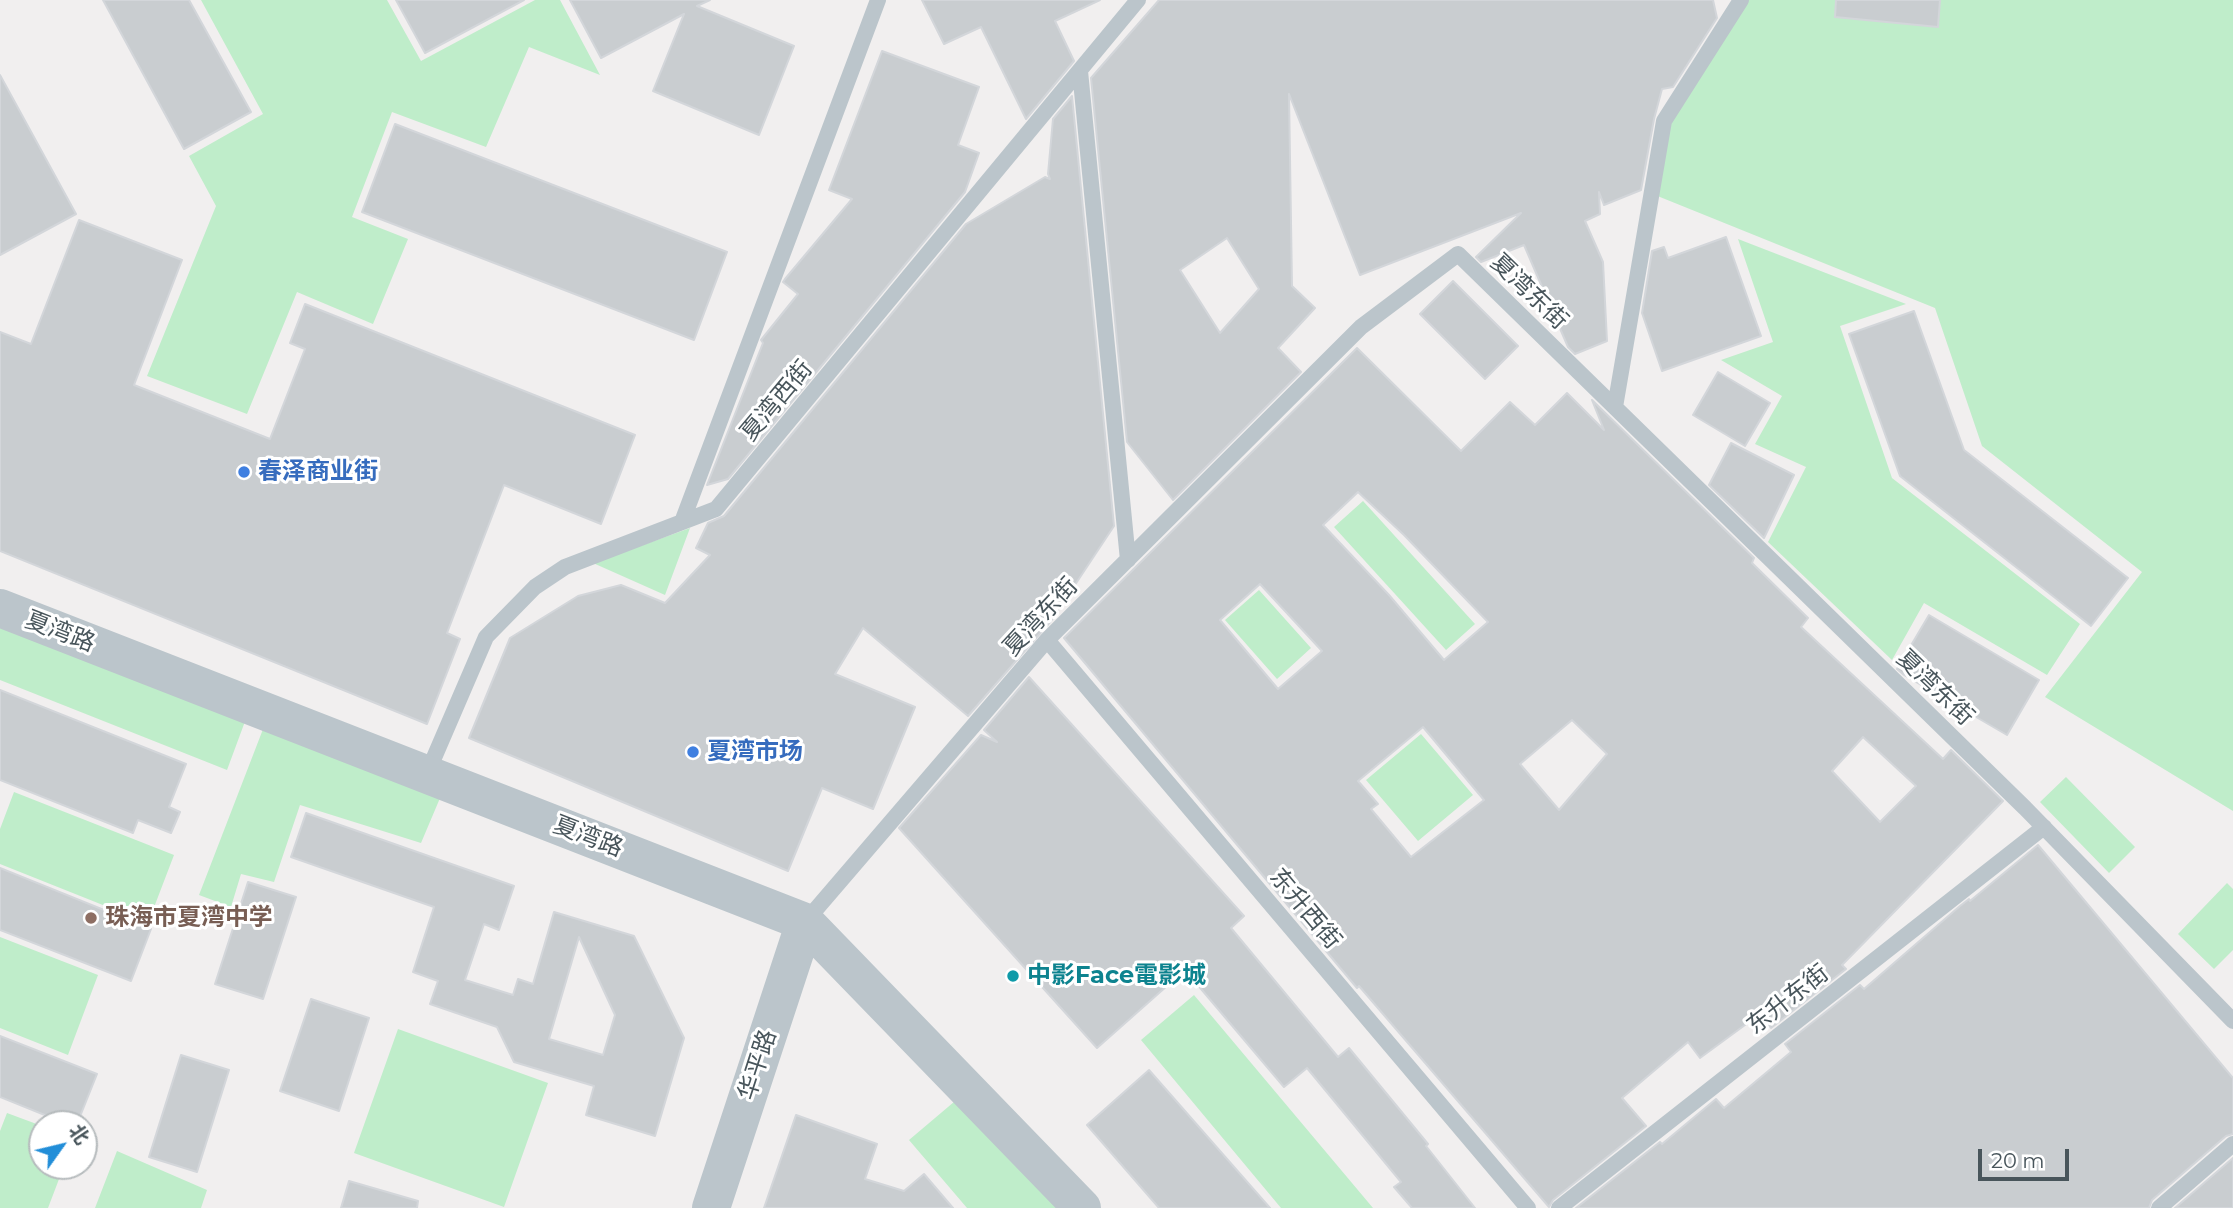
<!DOCTYPE html>
<html>
<head>
<meta charset="utf-8">
<style>
  body { margin:0 }
  #map { position:relative; width:2233px; height:1208px; overflow:hidden; background:#f1efef; font-family:Montserrat,"Noto Sans SC",sans-serif }
  canvas { display:block }
  .north { position:absolute; left:28px; top:1110px; width:70px; height:70px; box-sizing:border-box; background:#fff; border:2px solid #b6bbbd; border-radius:50%; rotate:56deg; font-size:19px; font-weight:700; line-height:28px; text-align:center; color:#48555b }
  .north::after { content:''; display:block; margin:auto; width:24px; height:32px; background:#228ed8; clip-path:polygon(50% 0,100% 100%,50% 72%,0 100%) }
  .scale { position:absolute; left:1978px; top:1149px; width:91px; height:32px; box-sizing:border-box; border:4px solid #48555b; border-top:0; padding-left:9px; font-size:21px; line-height:24px; white-space:nowrap; color:#48555b; -webkit-text-stroke:5px #fff; paint-order:stroke }
</style>
</head>
<body>
<div id="map">
<canvas width="2233" height="1208"></canvas>
<div class="north">北</div>
<div class="scale">20 m</div>
</div>
<script>
const context = document.querySelector('canvas').getContext('2d');
context.lineJoin = 'round';
function paint(path, color) { context.fillStyle = color; context.fill(path, 'evenodd'); }
function trace(path, color, width, dash) { context.strokeStyle = color; context.lineWidth = width; context.lineCap = dash ? 'butt' : 'round'; context.setLineDash(dash || []); context.stroke(path); }
function label(font, color, halo, rows, align = 'center') {
  context.font = font + ' Montserrat,"Noto Sans SC",sans-serif'; context.lineWidth = 6; context.setLineDash([]); context.textBaseline = 'middle'; context.strokeStyle = halo; context.fillStyle = color; for (const [text, x, y, turn = 0] of rows) {
    context.save(); context.translate(x, y); context.rotate((+turn || 0) * Math.PI / 180); context.textAlign = isNaN(turn) ? turn : align; if (halo) context.strokeText(text, 0, 0); context.fillText(text, 0, 0); context.restore();
  }
}
paint(new Path2D(`
  M 201,0 L 387,0 L 421,61 L 535,0 L 560,0 L 600,75 L 529,47 L 486,147 L 392,112 L 352,217 L 408,239 L 373,324 L 297,292 L 247,414 L 147,376 L 216,206 L 189,156 L 263,114 Z
  M 1744,0 L 2233,0 L 2233,811 L 2045,697 L 2142,572 L 1982,446 L 1935,308 L 1655,195 L 1666,121 Z
  M 1738,239 L 1906,304 L 1840,326 L 1892,478 L 2080,624 L 2047,675 L 1924,603 L 1892,660 L 1768,542 L 1806,467 L 1755,444 L 1782,396 L 1721,360 L 1773,342 Z
  M 1363,501 L 1475,624 L 1446,650 L 1334,527 Z
  M 690,528 L 665,595 L 593,563 Z
  M 1259,590 L 1311,648 L 1277,679 L 1225,620 Z
  M 0,619 L 247,716 L 227,770 L 0,680 Z
  M 265,724 L 443,791 L 421,843 L 300,805 L 274,882 L 241,874 L 231,907 L 199,895 Z
  M 1421,734 L 1473,795 L 1418,841 L 1366,780 Z
  M 2066,777 L 2135,847 L 2109,873 L 2040,802 Z
  M 14,792 L 174,855 L 148,923 L 0,864 L 0,829 Z
  M 2227,883 L 2233,889 L 2233,950 L 2214,969 L 2178,934 Z
  M 0,937 L 98,975 L 68,1055 L 0,1028 Z
  M 1194,995 L 1373,1208 L 1281,1208 L 1141,1040 Z
  M 398,1029 L 548,1083 L 504,1207 L 354,1153 Z
  M 961,1096 L 1067,1208 L 967,1208 L 909,1140 Z
  M 7,1113 L 42,1126 L 42,1166 L 64,1166 L 48,1208 L 0,1208 L 0,1131 Z
  M 117,1151 L 207,1190 L 201,1208 L 95,1208 Z`), '#bfedca');
const building = new Path2D(`
  M 103,0 L 189,0 L 251,112 L 184,149 Z
  M 396,0 L 524,0 L 425,53 Z
  M 570,0 L 710,0 L 697,6 L 794,46 L 759,135 L 653,91 L 684,14 L 601,58 Z
  M 922,0 L 1100,0 L 1055,21 L 1074,61 L 1026,119 L 981,27 L 944,44 Z
  M 1159,0 L 1713,0 L 1717,18 L 1673,87 L 1662,89 L 1654,119 L 1641,190 L 1604,205 L 1599,192 L 1600,214 L 1585,221 L 1603,262 L 1607,341 L 1575,354 L 1568,347 L 1524,245 L 1481,262 L 1476,257 L 1521,213 L 1360,275 L 1289,94 L 1292,286 L 1315,308 L 1278,348 L 1301,372 L 1173,500 L 1127,442 L 1091,78 ZM 1227,238 L 1259,289 L 1220,333 L 1180,270 Z
  M 1836,0 L 1940,0 L 1938,27 L 1835,17 Z
  M 882,51 L 979,87 L 958,145 L 979,153 L 965,192 L 728,479 L 707,485 L 763,343 L 761,340 L 798,294 L 783,282 L 785,279 L 852,199 L 829,190 Z
  M 0,75 L 76,214 L 0,255 Z
  M 1072,96 L 1114,526 L 1051,621 L 968,716 L 863,628 L 835,674 L 915,707 L 873,809 L 822,788 L 788,871 L 469,738 L 510,638 L 578,596 L 621,585 L 665,603 L 710,555 L 696,548 L 708,523 L 724,516 L 966,224 L 1045,177 L 1050,179 L 1048,174 L 1053,119 Z
  M 395,124 L 727,252 L 694,340 L 362,212 Z
  M 79,220 L 182,260 L 134,385 L 270,439 L 305,349 L 290,343 L 305,304 L 635,435 L 601,524 L 504,485 L 447,633 L 460,639 L 427,724 L 0,551 L 0,332 L 31,344 Z
  M 1726,237 L 1761,336 L 1662,371 L 1642,313 L 1652,251 L 1664,247 L 1668,258 Z
  M 1453,281 L 1518,346 L 1485,379 L 1420,314 Z
  M 1914,311 L 1964,450 L 2128,578 L 2091,626 L 1900,476 L 1849,334 Z
  M 1357,348 L 1461,451 L 1510,402 L 1535,425 L 1567,393 L 1604,430 L 1592,400 L 1754,558 L 1752,563 L 1808,618 L 1801,627 L 1943,759 L 1951,750 L 2003,801 L 1842,965 L 1846,969 L 1771,1028 L 1760,1014 L 1700,1058 L 1688,1042 L 1622,1098 L 1646,1126 L 1553,1200 L 1549,1207 L 1359,986 L 1357,988 L 1064,638 ZM 1358,492 L 1404,535 L 1488,622 L 1444,660 L 1389,595 L 1323,525 ZM 1260,584 L 1322,651 L 1278,689 L 1220,620 ZM 1572,720 L 1607,754 L 1559,810 L 1520,764 ZM 1423,727 L 1484,800 L 1411,857 L 1371,809 L 1378,804 L 1358,781 ZM 1863,737 L 1916,786 L 1880,822 L 1832,771 Z
  M 1718,372 L 1770,403 L 1745,446 L 1693,415 Z
  M 1731,443 L 1794,475 L 1764,538 L 1709,485 Z
  M 1929,615 L 2039,680 L 2007,735 L 1904,675 L 1897,669 Z
  M 1029,677 L 1244,916 L 1231,928 L 1338,1057 L 1349,1048 L 1428,1144 L 1426,1146 L 1475,1208 L 1412,1208 L 1394,1187 L 1401,1182 L 1307,1068 L 1284,1087 L 1185,970 L 1097,1048 L 899,828 L 981,735 L 997,742 L 984,730 Z
  M 0,690 L 186,764 L 169,807 L 180,812 L 171,833 L 138,820 L 133,833 L 0,780 Z
  M 306,813 L 514,886 L 499,930 L 484,924 L 465,980 L 513,995 L 518,979 L 533,984 L 554,912 L 634,936 L 684,1038 L 655,1136 L 586,1115 L 594,1086 L 514,1062 L 497,1027 L 430,1004 L 438,981 L 413,972 L 434,907 L 291,857 ZM 579,937 L 615,1015 L 603,1055 L 549,1039 Z
  M 2038,845 L 2233,1078 L 2233,1134 L 2226,1136 L 2152,1200 L 2149,1208 L 1576,1208 L 1660,1142 L 1662,1144 L 1716,1099 L 1724,1108 L 1791,1052 L 1785,1044 L 1860,985 L 1864,989 L 1960,906 L 1969,899 L 1970,901 Z
  M 0,868 L 151,929 L 131,981 L 0,930 Z
  M 248,882 L 296,897 L 263,999 L 215,984 Z
  M 311,999 L 369,1018 L 339,1111 L 280,1091 Z
  M 0,1036 L 97,1074 L 77,1124 L 67,1124 L 0,1097 Z
  M 181,1055 L 229,1070 L 197,1172 L 149,1157 Z
  M 1149,1070 L 1270,1208 L 1159,1208 L 1087,1125 Z
  M 796,1115 L 877,1144 L 865,1179 L 904,1191 L 924,1174 L 953,1208 L 764,1208 Z
  M 2233,1158 L 2233,1208 L 2175,1208 Z
  M 349,1181 L 418,1201 L 417,1208 L 341,1208 Z`);
paint(building, '#c9cdd0');
trace(building, '#d3d6da', 2);
trace(new Path2D(`
  M 1080,71 L 1128,560
  M 1615,407 L 1664,121 L 1741,0
  M 682,522 L 878,0
  M 1047,640 L 1528,1208
  M 427,774 L 486,637 L 535,587 L 565,567 L 716,509 L 1138,0
  M 805,922 L 1047,640 L 1361,327 L 1458,254 L 2025,808 L 2233,1021
  M 1559,1208 L 2044,827
  M 2159,1208 L 2233,1144`), '#bbc5cb', 16);
trace(new Path2D(`
  M 0,608 L 805,922 L 1082,1208
  M 711,1208 L 805,922`), '#bbc5cb', 38);
for (const [x, y, r, color] of [
  [244,472,7,"#3f7fe0"],
  [693,752,7,"#3f7fe0"],
  [91,918,7,"#8d6e63"],
  [1013,976,7,"#0f9aa8"]
]) { const dot = new Path2D(); dot.arc(x, y, r, 0, 2 * Math.PI); context.fillStyle = color; context.fill(dot); trace(dot, '#fff', 2.5); }
label('24px', '#48555b', '#fff', [
  ["夏湾东街",1529,292,44],
  ["夏湾西街",777,401,-50],
  ["夏湾东街",1041,617,-47],
  ["夏湾路",60,632,21],
  ["夏湾东街",1935,688,44],
  ["夏湾路",588,837,21],
  ["东升西街",1305,909,50],
  ["东升东街",1788,1000,-38],
  ["华平路",758,1065,-72]
]);
label('bold 24px', '#366cbe', '#fff', [
  ["春泽商业街",258,472],
  ["夏湾市场",707,752]
], 'left');
label('bold 24px', '#785e54', '#fff', [
  ["珠海市夏湾中学",105,918]
], 'left');
label('bold 24px', '#0d838f', '#fff', [
  ["中影Face電影城",1027,976]
], 'left');
</script>
</body>
</html>
